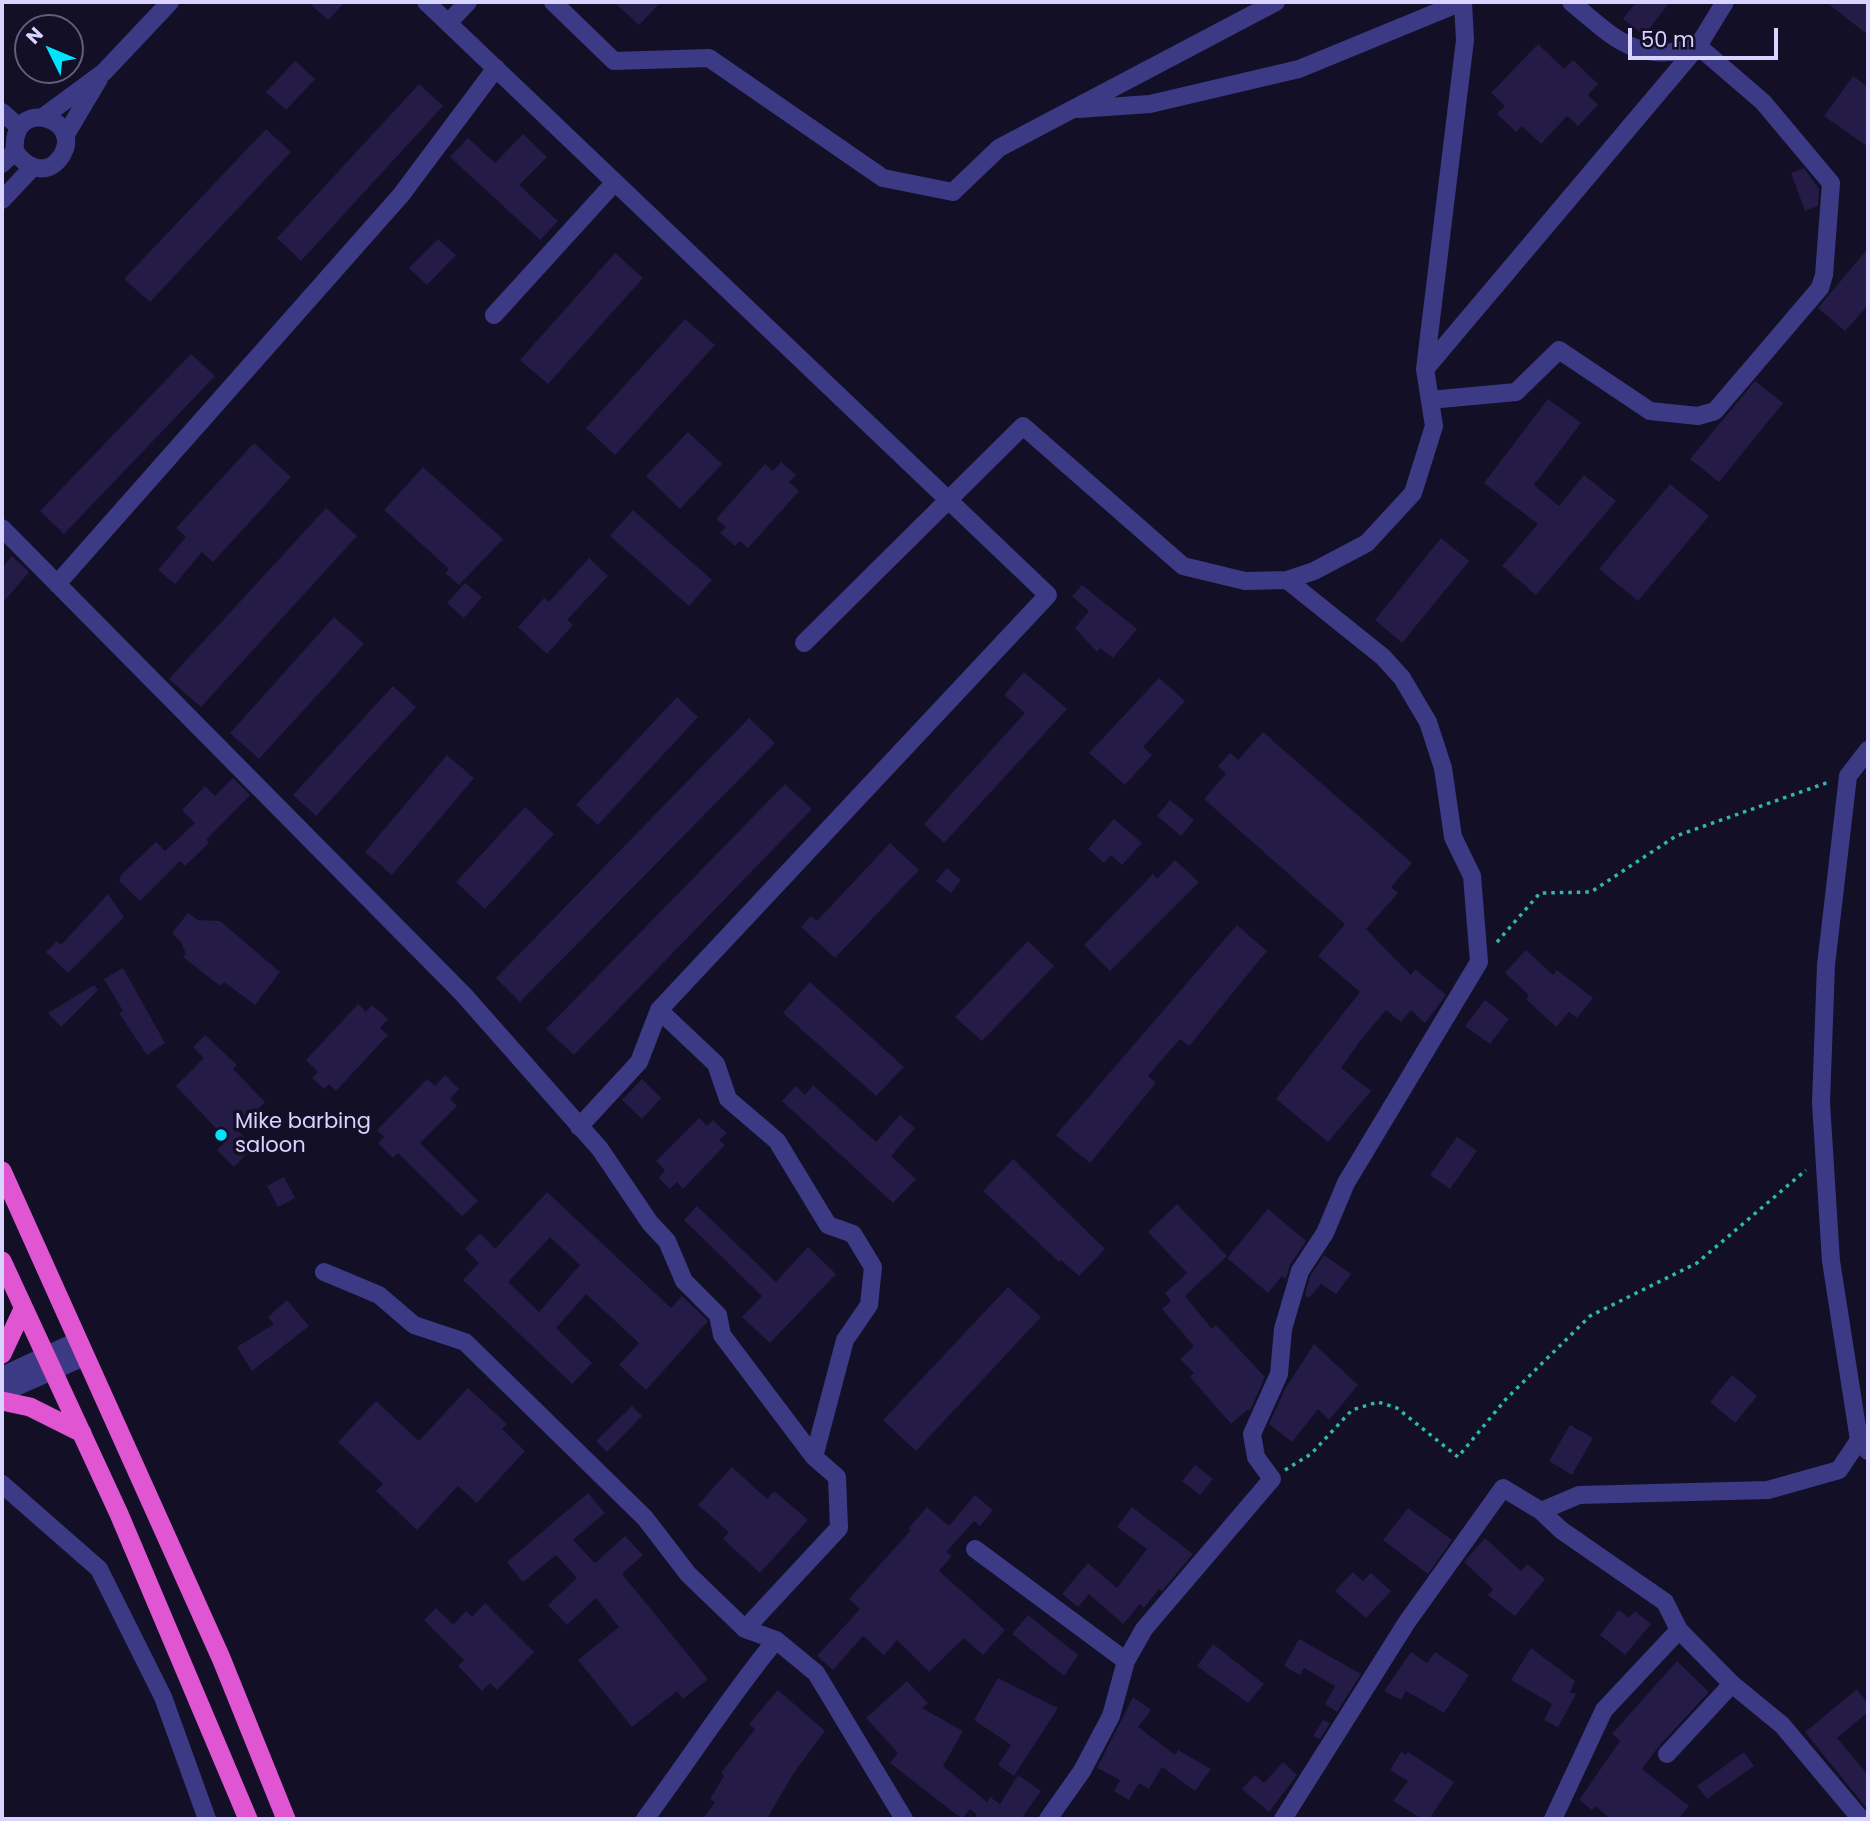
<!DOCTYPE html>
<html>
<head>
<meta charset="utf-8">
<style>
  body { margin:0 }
  #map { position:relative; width:1870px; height:1821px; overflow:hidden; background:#130f26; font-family:Poppins,sans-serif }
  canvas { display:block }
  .frame { position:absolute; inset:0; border:4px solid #d9d4ff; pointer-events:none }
  .north { position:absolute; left:14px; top:14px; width:70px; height:70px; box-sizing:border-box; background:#130f26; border:2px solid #625e7d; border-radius:50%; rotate:313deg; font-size:19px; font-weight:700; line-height:28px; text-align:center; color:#d9d4ff }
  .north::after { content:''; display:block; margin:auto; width:24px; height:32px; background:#00e5ff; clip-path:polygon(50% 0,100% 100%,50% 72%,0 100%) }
  .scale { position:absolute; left:1628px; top:28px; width:150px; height:32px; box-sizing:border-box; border:4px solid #d9d4ff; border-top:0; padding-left:9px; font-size:21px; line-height:24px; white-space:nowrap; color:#d9d4ff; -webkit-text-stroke:5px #130f26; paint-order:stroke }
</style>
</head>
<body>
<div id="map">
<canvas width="1870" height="1821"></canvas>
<div class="frame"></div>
<div class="north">N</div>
<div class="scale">50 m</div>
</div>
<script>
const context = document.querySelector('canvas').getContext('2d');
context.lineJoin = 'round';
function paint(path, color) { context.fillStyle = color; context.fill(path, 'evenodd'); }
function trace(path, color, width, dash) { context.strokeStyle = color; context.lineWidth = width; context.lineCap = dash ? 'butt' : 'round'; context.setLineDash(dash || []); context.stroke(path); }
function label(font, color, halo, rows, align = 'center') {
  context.font = font + ' Poppins,sans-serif'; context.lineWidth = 7; context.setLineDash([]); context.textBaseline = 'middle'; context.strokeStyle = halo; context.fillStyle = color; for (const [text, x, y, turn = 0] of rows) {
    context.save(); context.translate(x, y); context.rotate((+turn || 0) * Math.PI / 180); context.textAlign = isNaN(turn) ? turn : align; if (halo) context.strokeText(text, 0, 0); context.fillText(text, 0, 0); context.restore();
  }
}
paint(new Path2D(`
  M 308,2 L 345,2 L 328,20 Z
  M 614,2 L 661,2 L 639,25 Z
  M 1636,2 L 1670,2 L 1644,35 L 1623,19 Z
  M 1826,2 L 1868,2 L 1868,35 Z
  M 1538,44 L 1564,69 L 1573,60 L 1598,84 L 1588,95 L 1598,105 L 1578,126 L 1567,116 L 1541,144 L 1522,126 L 1516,132 L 1497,114 L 1505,106 L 1491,93 Z
  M 295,61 L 315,79 L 286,110 L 266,92 Z
  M 1853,76 L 1868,87 L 1868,147 L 1824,116 Z
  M 419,84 L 443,106 L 301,261 L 277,238 Z
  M 266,129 L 291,152 L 150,302 L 124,279 Z
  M 523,134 L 547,157 L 519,185 L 558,221 L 540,240 L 450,157 L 468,138 L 495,163 Z
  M 1804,168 L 1819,189 L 1818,206 L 1805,211 L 1791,173 Z
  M 438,239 L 456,255 L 427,285 L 409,268 Z
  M 1868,248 L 1868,305 L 1845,331 L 1818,308 Z
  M 615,253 L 643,278 L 548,384 L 520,360 Z
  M 685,319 L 715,345 L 615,455 L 586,428 Z
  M 191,354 L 215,376 L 64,534 L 40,511 Z
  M 1755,381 L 1783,403 L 1719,482 L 1690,459 Z
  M 1548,399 L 1581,423 L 1534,485 L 1559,506 L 1584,475 L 1616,501 L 1536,595 L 1502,566 L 1538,524 L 1484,483 Z
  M 688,432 L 722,464 L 680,509 L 646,476 Z
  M 254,443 L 291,477 L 213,562 L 202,552 L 175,584 L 158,570 L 186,537 L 176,528 Z
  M 781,462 L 796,475 L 789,482 L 799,491 L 748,548 L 740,541 L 735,546 L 720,533 L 726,527 L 716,519 L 765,464 L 773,471 Z
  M 423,467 L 503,539 L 459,585 L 445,573 L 449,569 L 384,510 Z
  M 1670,484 L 1709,516 L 1638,601 L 1599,569 Z
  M 326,508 L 357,536 L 201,707 L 169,679 Z
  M 633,510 L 712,580 L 689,606 L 610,536 Z
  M 1441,538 L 1469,561 L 1402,643 L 1375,620 Z
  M 12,556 L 29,572 L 2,604 L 2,568 Z
  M 589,558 L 608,576 L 567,620 L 573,625 L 547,654 L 518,627 L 544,598 L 549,602 Z
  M 465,583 L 482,597 L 464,618 L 447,603 Z
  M 1082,585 L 1137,629 L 1113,658 L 1100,648 L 1097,652 L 1075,628 L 1089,611 L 1072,596 Z
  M 334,617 L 364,644 L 259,759 L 230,733 Z
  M 1024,672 L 1067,709 L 944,843 L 924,824 L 1025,713 L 1004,695 Z
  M 1159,678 L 1185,701 L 1143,747 L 1152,755 L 1125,785 L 1089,753 Z
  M 393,686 L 416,707 L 316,816 L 293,795 Z
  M 677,697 L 698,717 L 598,825 L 576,805 Z
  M 749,718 L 775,743 L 520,1002 L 496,978 Z
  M 1263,732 L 1412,863 L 1391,887 L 1398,893 L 1366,929 L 1411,975 L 1415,969 L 1446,995 L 1425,1023 L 1411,1010 L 1401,1022 L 1386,1010 L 1360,1041 L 1341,1068 L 1371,1091 L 1328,1142 L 1276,1099 L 1360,992 L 1318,956 L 1345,924 L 1204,799 L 1226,774 L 1218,766 L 1230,753 L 1238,760 Z
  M 447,755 L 474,778 L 392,875 L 365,852 Z
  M 233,778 L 250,795 L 206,840 L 209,843 L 185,866 L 180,861 L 140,901 L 119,881 L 121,875 L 156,842 L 165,851 L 195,823 L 182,810 L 205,786 L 215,796 Z
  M 785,784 L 812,809 L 574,1055 L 546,1029 Z
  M 1170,800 L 1194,820 L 1181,836 L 1157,816 Z
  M 525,807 L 554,834 L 485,909 L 456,882 Z
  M 1114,819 L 1142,843 L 1122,865 L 1111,855 L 1104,863 L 1088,849 Z
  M 890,843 L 919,870 L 835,958 L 801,927 L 811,916 L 817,921 Z
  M 1175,860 L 1199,882 L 1110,971 L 1084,945 L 1153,874 L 1157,879 Z
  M 947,868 L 961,880 L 951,893 L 936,881 Z
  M 108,894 L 124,917 L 68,973 L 46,952 L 57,941 L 61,945 Z
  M 188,913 L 198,920 L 220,921 L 280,972 L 255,1005 L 224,982 L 220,986 L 183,957 L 186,954 L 181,942 L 172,933 Z
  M 1237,925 L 1267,951 L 1189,1046 L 1180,1039 L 1148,1076 L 1156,1083 L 1090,1163 L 1056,1135 Z
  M 1028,941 L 1054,966 L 982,1041 L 955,1017 Z
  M 1526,950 L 1553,975 L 1557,970 L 1593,998 L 1577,1018 L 1569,1012 L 1556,1027 L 1526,999 L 1529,995 L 1505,973 Z
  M 123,968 L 165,1043 L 147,1055 L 119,1013 L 123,1011 L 104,979 Z
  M 810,982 L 904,1067 L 876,1096 L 783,1013 Z
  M 94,985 L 98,990 L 61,1027 L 48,1013 Z
  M 1485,1000 L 1509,1019 L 1490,1044 L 1465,1026 Z
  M 358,1004 L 366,1012 L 372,1005 L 388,1019 L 380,1028 L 388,1035 L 336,1091 L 329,1084 L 324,1089 L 312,1078 L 318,1072 L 306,1060 Z
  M 205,1035 L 237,1065 L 233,1069 L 265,1102 L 237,1130 L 254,1146 L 234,1167 L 217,1150 L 227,1140 L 176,1086 L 204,1058 L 193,1047 Z
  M 445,1075 L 459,1089 L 450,1099 L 457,1106 L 420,1143 L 478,1201 L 462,1216 L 398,1153 L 393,1158 L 378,1143 L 384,1137 L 377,1130 L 427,1079 L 435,1086 Z
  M 642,1079 L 661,1098 L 642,1119 L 622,1100 Z
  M 813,1085 L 876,1142 L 900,1115 L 915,1128 L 891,1156 L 916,1179 L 893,1203 L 782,1101 L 796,1086 L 805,1095 Z
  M 699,1118 L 707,1126 L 713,1120 L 727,1133 L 719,1140 L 725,1145 L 683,1189 L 677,1182 L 670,1189 L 659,1178 L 665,1170 L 656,1161 Z
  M 1457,1137 L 1477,1151 L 1450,1189 L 1430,1175 Z
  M 1013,1159 L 1105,1249 L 1079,1276 L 1061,1260 L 1059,1262 L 983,1191 Z
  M 284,1177 L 295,1198 L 278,1207 L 267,1186 Z
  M 547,1192 L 671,1308 L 682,1296 L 708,1321 L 646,1390 L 619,1365 L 639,1343 L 586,1294 L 556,1328 L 592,1363 L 572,1384 L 463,1280 L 479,1263 L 465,1249 L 480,1233 L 495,1249 ZM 550,1237 L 580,1265 L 539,1312 L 508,1282 Z
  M 1177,1204 L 1227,1256 L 1185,1296 L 1212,1329 L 1216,1325 L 1265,1377 L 1250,1411 L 1247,1410 L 1231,1424 L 1190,1377 L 1194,1373 L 1180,1359 L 1194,1346 L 1162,1309 L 1171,1301 L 1165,1293 L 1187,1273 L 1148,1232 Z
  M 697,1206 L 776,1282 L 808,1247 L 836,1274 L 770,1343 L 742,1317 L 762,1296 L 684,1220 Z
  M 1268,1209 L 1306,1241 L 1290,1265 L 1286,1279 L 1282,1276 L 1268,1293 L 1227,1258 Z
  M 1324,1255 L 1351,1274 L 1336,1294 L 1321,1284 L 1309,1298 L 1305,1295 L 1310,1276 Z
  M 1008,1287 L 1041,1317 L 916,1451 L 883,1420 Z
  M 287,1300 L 309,1326 L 252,1371 L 237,1347 L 274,1324 L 268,1317 Z
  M 1314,1344 L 1358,1385 L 1329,1420 L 1318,1409 L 1292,1442 L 1269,1424 L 1285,1389 Z
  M 1732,1375 L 1757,1396 L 1735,1423 L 1710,1402 Z
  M 468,1388 L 507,1424 L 502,1429 L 525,1451 L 477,1503 L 458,1486 L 417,1530 L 376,1491 L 383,1484 L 338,1442 L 376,1401 L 419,1441 Z
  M 632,1406 L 642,1416 L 607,1452 L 596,1441 Z
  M 1570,1425 L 1593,1438 L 1572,1475 L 1549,1461 Z
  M 1195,1465 L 1213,1479 L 1200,1495 L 1182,1481 Z
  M 732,1467 L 767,1499 L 774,1491 L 808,1520 L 760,1573 L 723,1539 L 729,1532 L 698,1505 Z
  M 588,1493 L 605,1513 L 573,1540 L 595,1563 L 625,1536 L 643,1555 L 622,1574 L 708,1679 L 683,1699 L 677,1691 L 632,1727 L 578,1660 L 619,1627 L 596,1598 L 567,1625 L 548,1605 L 577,1578 L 556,1555 L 523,1582 L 507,1562 Z
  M 975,1495 L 993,1510 L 980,1526 L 974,1521 L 946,1552 L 952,1556 L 939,1571 L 1005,1630 L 983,1655 L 964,1638 L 929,1672 L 897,1640 L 884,1655 L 863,1636 L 833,1670 L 817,1656 L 860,1609 L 849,1599 L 911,1530 L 909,1528 L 927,1507 L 949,1526 Z
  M 1132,1507 L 1193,1554 L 1162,1591 L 1159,1589 L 1144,1608 L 1140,1604 L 1123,1624 L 1089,1594 L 1078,1607 L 1062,1594 L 1088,1563 L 1117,1588 L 1147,1549 L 1117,1527 Z
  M 1408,1508 L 1452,1540 L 1428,1574 L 1383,1540 Z
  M 1485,1538 L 1521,1571 L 1527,1564 L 1545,1579 L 1515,1616 L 1488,1595 L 1493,1589 L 1464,1562 Z
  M 1353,1572 L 1363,1581 L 1371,1573 L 1391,1591 L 1366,1618 L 1335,1591 Z
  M 485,1603 L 534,1652 L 497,1690 L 490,1683 L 482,1691 L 458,1666 L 464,1660 L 424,1620 L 436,1608 L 453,1625 L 466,1611 L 472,1617 Z
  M 1619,1610 L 1629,1618 L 1635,1611 L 1651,1624 L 1625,1655 L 1600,1635 Z
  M 1028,1615 L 1078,1655 L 1064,1676 L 1012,1634 Z
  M 1299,1639 L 1361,1674 L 1337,1712 L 1325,1704 L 1335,1686 L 1304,1668 L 1300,1675 L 1284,1666 Z
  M 1213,1644 L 1264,1684 L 1248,1703 L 1197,1666 Z
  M 1531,1648 L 1575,1681 L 1570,1692 L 1576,1694 L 1558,1727 L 1544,1720 L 1552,1704 L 1511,1680 Z
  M 1411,1652 L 1427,1663 L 1435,1652 L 1469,1675 L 1444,1713 L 1406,1691 L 1401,1700 L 1384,1691 Z
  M 1677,1661 L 1709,1692 L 1659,1746 L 1642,1769 L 1689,1806 L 1678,1819 L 1611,1819 L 1595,1806 L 1592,1810 L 1579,1800 L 1620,1741 L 1612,1734 Z
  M 998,1678 L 1058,1708 L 1014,1776 L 998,1765 L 1011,1745 L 974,1720 Z
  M 907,1681 L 928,1703 L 922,1708 L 963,1731 L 943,1766 L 987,1802 L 990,1797 L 1000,1804 L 1018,1775 L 1041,1791 L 1021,1819 L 974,1819 L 977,1815 L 970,1809 L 962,1819 L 890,1763 L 898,1753 L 866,1718 Z
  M 1857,1689 L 1868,1704 L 1868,1712 L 1837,1738 L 1868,1775 L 1868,1810 L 1805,1732 Z
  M 778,1690 L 825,1731 L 793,1774 L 767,1819 L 703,1819 L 715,1802 L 710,1799 L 724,1776 L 721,1773 L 755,1729 L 749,1724 Z
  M 1133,1697 L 1151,1710 L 1138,1727 L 1175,1755 L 1178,1750 L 1211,1769 L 1195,1791 L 1162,1767 L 1149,1789 L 1139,1783 L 1129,1800 L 1114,1791 L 1120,1780 L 1097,1768 Z
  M 1323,1720 L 1330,1723 L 1320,1739 L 1313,1736 Z
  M 1401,1752 L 1406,1755 L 1408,1752 L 1454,1782 L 1429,1819 L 1422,1819 L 1393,1801 L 1408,1781 L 1390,1770 Z
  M 1744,1752 L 1754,1766 L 1707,1799 L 1697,1786 Z
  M 1283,1762 L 1297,1775 L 1269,1812 L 1242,1789 L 1255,1775 L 1264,1783 Z`), '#241b47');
trace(new Path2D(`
  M 1497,942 L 1540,893 L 1591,892 L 1676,836 L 1829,782
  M 1285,1470 L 1311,1454 L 1352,1410 L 1378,1402 L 1397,1408 L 1458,1457 L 1506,1399 L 1590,1316 L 1697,1263 L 1806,1170`), '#2fb8b0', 3.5, [3.5, 5]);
trace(new Path2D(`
  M 426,2 L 1048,595 L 659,1010 L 639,1062 L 579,1127
  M 553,2 L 614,61 L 709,58 L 883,178 L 953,192 L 999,148 L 1276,2
  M 449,22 L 468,2
  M 1078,109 L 1150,104 L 1299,69 L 1462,2
  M 2,112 L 19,127
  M 43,117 L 104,72 L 170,2
  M 65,136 L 99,79
  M 2,164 L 15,151 C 10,94 88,119 60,158 C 46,177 25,167 15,151
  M 2,200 L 32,168
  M 494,315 L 615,182
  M 1427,367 L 1698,46 L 1725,2
  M 1430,400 L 1516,392 L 1559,350 L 1650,411 L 1698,416 L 1715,411 L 1820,288 L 1824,275 L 1831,183 L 1763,102 L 1698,46 C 1639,66 1614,38 1571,2
  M 2,528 L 463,994 L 600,1149 L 650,1223 L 667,1241 L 684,1281 L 718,1315 L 722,1335 L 814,1457
  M 57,584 L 401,195 L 496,68
  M 804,643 L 1023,426 L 1183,566 L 1245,581 L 1287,580 L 1314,571 L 1367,543 L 1413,493 L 1434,426 L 1425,369 L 1465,40 L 1463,2
  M 659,1010 L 716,1064 L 728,1099 L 777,1141 L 828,1225 L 853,1234 L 873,1267 L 869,1305 L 845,1340 L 814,1457 L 837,1477 L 839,1528 L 745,1629 L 776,1640 L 816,1673 L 904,1819
  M 324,1272 L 379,1295 L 414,1325 L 465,1342 L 645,1518 L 688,1574 L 745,1629
  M 2,1376 L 77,1341
  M 2,1393 L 84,1357
  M 1859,1440 L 1831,1261 L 1821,1103 L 1826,965 L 1848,776 L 1868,750
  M 2,1484 L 99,1569 L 163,1697 L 207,1819
  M 1541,1511 L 1579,1495 L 1768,1490 L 1839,1470 L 1859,1440 L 1868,1451
  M 975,1549 L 1126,1661
  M 1667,1754 L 1732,1684
  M 645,1819 C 689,1760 729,1697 776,1640
  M 1048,1819 L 1082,1771 L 1111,1716 L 1126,1661 L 1144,1629 L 1272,1479 L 1256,1457 L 1252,1434 L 1279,1374 L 1283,1329 L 1300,1271 L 1325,1233 L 1346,1183 L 1479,962 L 1472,876 L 1453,837 L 1443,768 L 1428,722 L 1402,678 L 1383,657 L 1287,580
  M 1283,1819 L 1407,1622 L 1503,1488 L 1541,1511 L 1561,1530 L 1665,1602 L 1679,1630 L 1732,1684 L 1782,1725 L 1861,1819
  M 1553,1819 L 1604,1710 L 1679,1630`), '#3d3a85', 18);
trace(new Path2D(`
  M 2,1171 L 221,1658 L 286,1819
  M 2,1261 L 119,1514 L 248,1819
  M 2,1354 L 23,1309
  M 2,1401 L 30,1407 L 82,1433`), '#e055d1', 19);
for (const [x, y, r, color] of [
  [221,1135,7,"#00e5ff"]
]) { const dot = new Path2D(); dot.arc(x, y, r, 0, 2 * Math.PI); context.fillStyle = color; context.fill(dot); trace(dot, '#130f26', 2.5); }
label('21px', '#d9d4ff', '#130f26', [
  ["Mike barbing",235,1123],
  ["saloon",235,1147]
], 'left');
</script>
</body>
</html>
